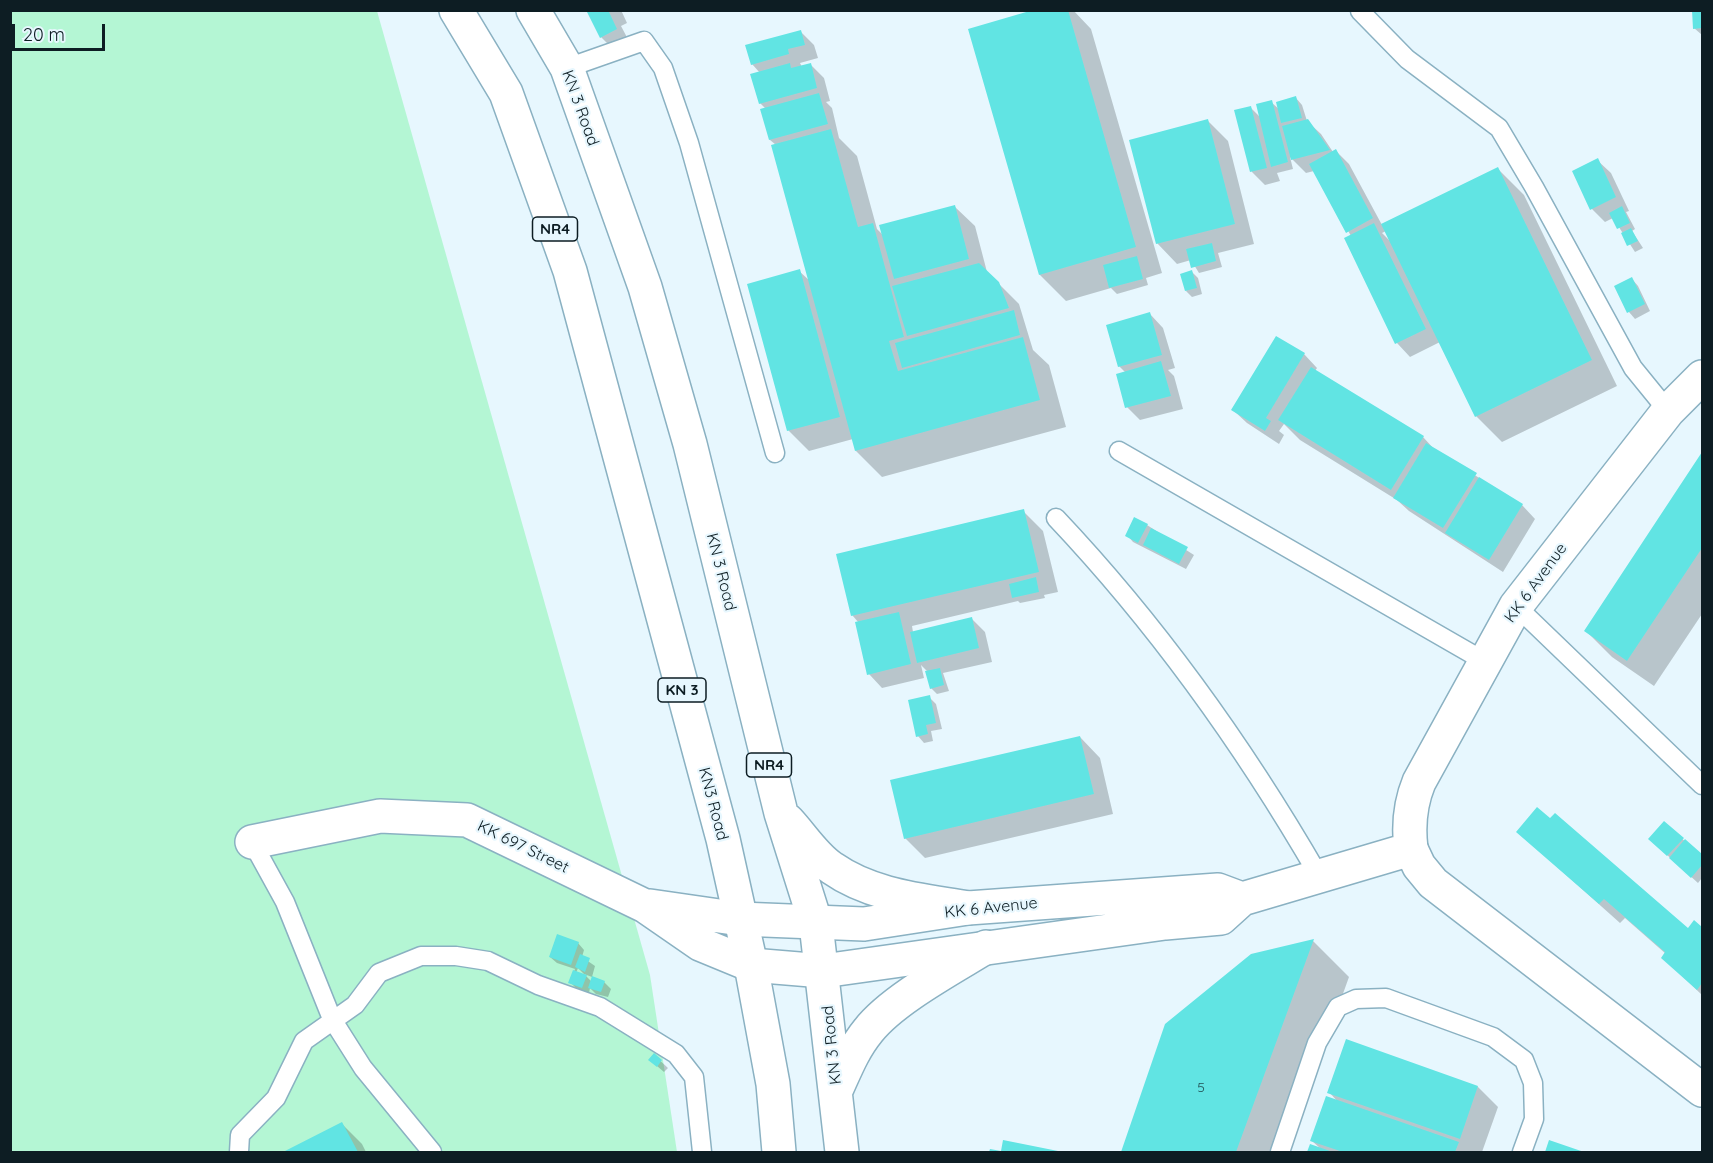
<!DOCTYPE html>
<html>
<head>
<meta charset="utf-8">
<style>
  body { margin:0 }
  #map { position:relative; width:1713px; height:1163px; overflow:hidden; background:#e7f7fe; font-family:Quicksand,sans-serif }
  canvas { display:block }
  .frame { position:absolute; inset:0; border:12px solid #0d1d23; pointer-events:none }
  .scale { position:absolute; left:12px; top:24px; width:93px; height:27px; box-sizing:border-box; border:3px solid #0d1d23; border-top:0; padding-left:8px; font-size:18px; line-height:21px; white-space:nowrap; color:#0d1d23; -webkit-text-stroke:4px #e7f7fe; paint-order:stroke }
</style>
</head>
<body>
<div id="map">
<canvas width="1713" height="1163"></canvas>
<div class="frame"></div>
<div class="scale">20 m</div>
</div>
<script>
const context = document.querySelector('canvas').getContext('2d');
context.lineJoin = 'round';
function paint(path, color) { context.fillStyle = color; context.fill(path, 'evenodd'); }
function trace(path, color, width, dash) { context.strokeStyle = color; context.lineWidth = width; context.lineCap = dash ? 'butt' : 'round'; context.setLineDash(dash || []); context.stroke(path); }
function label(font, color, halo, rows, align = 'center') {
  context.font = font + ' Quicksand,sans-serif'; context.lineWidth = 4.5; context.setLineDash([]); context.textBaseline = 'middle'; context.strokeStyle = halo; context.fillStyle = color; for (const [text, x, y, turn = 0] of rows) {
    context.save(); context.translate(x, y); context.rotate((+turn || 0) * Math.PI / 180); context.textAlign = isNaN(turn) ? turn : align; if (halo) context.strokeText(text, 0, 0); context.fillText(text, 0, 0); context.restore();
  }
}
paint(new Path2D(`
  M 10,11 L 377,11 L 650,975 L 677,1152 L 11,1152 Z`), '#b4f6d4');
paint(new Path2D(`
  M 588,10 L 621,10 L 627,23 L 621,26 L 630,43 L 615,51 L 601,37 Z
  M 1039,10 L 1073,10 L 1091,29 L 1162,273 L 1146,278 L 1148,285 L 1117,294 L 1111,288 L 1066,301 L 1040,275 Z
  M 1694,10 L 1702,10 L 1702,35 L 1694,28 Z
  M 801,32 L 814,45 L 818,58 L 800,63 L 802,67 L 810,64 L 824,78 L 830,101 L 826,102 L 832,108 L 839,138 L 857,156 L 877,229 L 883,235 L 954,206 L 975,226 L 987,272 L 1019,304 L 1033,350 L 1049,365 L 1066,427 L 882,477 L 856,451 L 853,439 L 809,451 L 788,430 L 799,271 L 810,281 L 776,145 L 770,140 L 766,109 L 760,103 L 760,73 L 752,64 Z
  M 1296,98 L 1302,105 L 1307,121 L 1321,134 L 1333,152 L 1336,151 L 1349,164 L 1382,225 L 1498,169 L 1524,195 L 1617,386 L 1502,442 L 1476,416 L 1440,342 L 1410,357 L 1397,343 L 1346,239 L 1351,236 L 1314,171 L 1306,173 L 1290,157 L 1293,169 L 1277,173 L 1280,181 L 1265,185 L 1252,172 L 1236,111 L 1251,108 L 1260,117 L 1271,102 L 1280,110 ZM 1386,231 L 1390,241 L 1382,233 Z
  M 1208,121 L 1228,141 L 1254,244 L 1218,253 L 1222,267 L 1199,273 L 1191,260 L 1177,264 L 1157,243 Z
  M 1597,160 L 1611,173 L 1629,211 L 1626,212 L 1635,229 L 1632,231 L 1643,248 L 1635,252 L 1613,218 L 1605,222 L 1592,209 Z
  M 1192,272 L 1198,278 L 1202,294 L 1192,297 L 1186,291 Z
  M 1632,279 L 1638,286 L 1650,311 L 1635,319 L 1629,312 Z
  M 1150,314 L 1163,328 L 1175,368 L 1168,370 L 1174,376 L 1183,409 L 1140,420 L 1127,407 L 1126,373 L 1119,366 Z
  M 1304,354 L 1317,368 L 1315,371 L 1423,437 L 1435,450 L 1522,505 L 1535,519 L 1503,572 L 1409,511 L 1397,500 L 1300,440 L 1284,424 L 1279,431 L 1284,435 L 1279,444 L 1247,423 L 1233,410 Z
  M 1702,455 L 1702,614 L 1654,686 L 1612,657 L 1586,631 Z
  M 1023,511 L 1043,531 L 1058,592 L 1044,595 L 1045,598 L 1020,603 L 1018,601 L 912,626 L 913,632 L 972,619 L 985,632 L 992,662 L 943,673 L 949,691 L 937,694 L 931,688 L 927,671 L 921,665 L 924,678 L 882,688 L 869,674 L 859,623 L 852,615 Z
  M 1147,525 L 1194,555 L 1186,569 L 1133,542 L 1127,535 Z
  M 929,697 L 936,704 L 942,729 L 931,731 L 933,741 L 924,743 L 918,736 Z
  M 1080,737 L 1100,758 L 1113,814 L 925,858 L 905,838 Z
  M 1550,820 L 1688,930 L 1694,922 L 1702,929 L 1702,995 L 1663,958 L 1666,954 L 1625,918 L 1620,923 L 1518,832 Z
  M 1664,823 L 1702,856 L 1702,878 L 1698,883 L 1656,845 Z
  M 1313,941 L 1349,977 L 1286,1152 L 1122,1152 L 1167,1025 Z
  M 578,943 L 584,950 L 582,957 L 595,966 L 592,977 L 584,974 L 591,981 L 604,982 L 611,989 L 608,997 L 596,994 L 590,988 L 589,993 L 577,989 L 570,982 L 575,969 L 557,963 L 550,957 ZM 578,968 L 585,975 L 576,973 Z
  M 654,1055 L 668,1068 L 664,1072 L 657,1066 Z
  M 1478,1087 L 1498,1107 L 1482,1152 L 1308,1152 L 1311,1146 L 1321,1149 L 1312,1141 L 1338,1102 L 1329,1092 Z
  M 342,1124 L 362,1144 L 366,1152 L 286,1152 Z
  M 1004,1142 L 1056,1152 L 991,1152 L 991,1150 L 1002,1152 Z`), '#0003');
paint(new Path2D(`
  M 586,10 L 612,10 L 609,12 L 617,29 L 600,38 Z
  M 1033,10 L 1068,10 L 1136,247 L 1039,275 L 968,29 Z
  M 1692,10 L 1702,10 L 1702,28 L 1693,29 Z
  M 801,30 L 805,45 L 788,49 L 789,54 L 751,65 L 745,45 Z
  M 790,63 L 791,68 L 811,63 L 817,88 L 759,104 L 750,74 Z
  M 819,93 L 828,124 L 769,140 L 760,109 Z
  M 1296,96 L 1302,118 L 1281,123 L 1276,102 Z
  M 1272,100 L 1288,162 L 1271,167 L 1256,104 Z
  M 1251,106 L 1267,168 L 1250,172 L 1234,110 Z
  M 1208,119 L 1235,224 L 1156,244 L 1129,140 Z
  M 1308,119 L 1330,150 L 1291,160 L 1282,126 Z
  M 831,129 L 858,227 L 873,223 L 904,337 L 889,341 L 898,371 L 1023,337 L 1040,400 L 855,451 L 771,145 Z
  M 1336,149 L 1373,218 L 1346,233 L 1309,164 Z
  M 1598,158 L 1616,197 L 1590,210 L 1572,171 Z
  M 1498,167 L 1592,360 L 1475,417 L 1381,224 Z
  M 955,205 L 969,259 L 894,279 L 879,225 Z
  M 1622,206 L 1630,223 L 1617,229 L 1609,213 Z
  M 1374,223 L 1426,329 L 1395,344 L 1344,238 Z
  M 1631,228 L 1638,241 L 1627,246 L 1621,233 Z
  M 1212,243 L 1216,261 L 1191,268 L 1186,249 Z
  M 1137,256 L 1143,279 L 1109,288 L 1103,265 Z
  M 979,263 L 999,282 L 1009,308 L 907,336 L 892,286 Z
  M 800,269 L 840,417 L 787,431 L 747,284 Z
  M 1192,270 L 1197,288 L 1185,291 L 1180,274 Z
  M 1632,277 L 1645,304 L 1627,313 L 1614,286 Z
  M 1014,310 L 1020,335 L 902,368 L 895,343 Z
  M 1150,312 L 1162,355 L 1118,367 L 1106,325 Z
  M 1276,336 L 1305,353 L 1266,418 L 1271,421 L 1265,431 L 1231,410 Z
  M 1161,361 L 1171,396 L 1125,408 L 1116,374 Z
  M 1311,367 L 1424,436 L 1391,490 L 1278,420 Z
  M 1426,443 L 1477,473 L 1443,528 L 1393,498 Z
  M 1702,452 L 1702,548 L 1627,661 L 1584,631 Z
  M 1479,477 L 1523,504 L 1489,560 L 1445,533 Z
  M 1024,509 L 1039,572 L 851,616 L 836,554 Z
  M 1134,517 L 1148,524 L 1138,543 L 1125,536 Z
  M 1151,528 L 1188,547 L 1179,564 L 1143,545 Z
  M 1036,577 L 1039,592 L 1012,598 L 1009,584 Z
  M 899,612 L 911,664 L 867,675 L 855,622 Z
  M 972,617 L 979,648 L 917,663 L 910,632 Z
  M 940,668 L 944,685 L 930,689 L 925,671 Z
  M 930,695 L 936,723 L 926,725 L 928,734 L 916,737 L 908,700 Z
  M 1080,736 L 1094,794 L 904,839 L 890,780 Z
  M 1537,807 L 1550,818 L 1555,813 L 1688,928 L 1694,920 L 1702,927 L 1702,983 L 1697,990 L 1661,958 L 1665,952 L 1604,899 L 1599,904 L 1516,832 Z
  M 1664,821 L 1684,838 L 1667,856 L 1648,839 Z
  M 1685,839 L 1702,854 L 1702,865 L 1691,878 L 1669,858 Z
  M 557,934 L 579,942 L 571,965 L 549,957 Z
  M 1314,939 L 1236,1152 L 1121,1152 L 1165,1024 L 1251,954 Z
  M 580,954 L 590,958 L 585,972 L 575,967 Z
  M 573,970 L 587,975 L 582,988 L 568,983 Z
  M 592,976 L 605,981 L 601,992 L 588,988 Z
  M 1346,1039 L 1478,1086 L 1460,1139 L 1327,1093 Z
  M 654,1053 L 662,1060 L 657,1067 L 648,1060 Z
  M 1326,1096 L 1459,1142 L 1455,1152 L 1343,1152 L 1310,1141 Z
  M 342,1122 L 358,1152 L 283,1152 Z
  M 1003,1140 L 1058,1151 L 1058,1152 L 989,1152 L 990,1149 L 1001,1151 Z
  M 1549,1140 L 1584,1152 L 1545,1152 Z
  M 1310,1144 L 1333,1152 L 1307,1152 Z`), '#61e4e3');
const service = new Path2D(`
  M 1360,11 L 1407,59 L 1499,128 L 1534,187 L 1633,368 L 1668,411
  M 567,68 L 644,41 L 663,68 L 689,143 L 775,453
  M 1119,451 L 1484,661
  M 1056,518 C 1159,627 1245,748 1319,876
  M 1516,606 L 1702,785
  M 252,842 L 285,902 L 332,1019 L 363,1068 L 432,1152
  M 239,1152 L 240,1135 L 276,1098 L 304,1041 L 355,1005 L 379,973 L 421,956 L 456,956 L 488,961 L 538,985 L 600,1007 L 676,1054 L 694,1077 L 702,1152
  M 1280,1152 L 1317,1043 L 1338,1007 L 1356,999 L 1386,998 L 1493,1037 L 1524,1060 L 1533,1083 L 1534,1119 L 1522,1152`);
const minor = new Path2D(`
  M 252,842 L 380,816 L 467,820 L 645,906 L 700,944 L 751,965
  M 1411,849 L 1419,866 L 1433,883 L 1702,1090
  M 650,906 L 740,919`);
const secondary = new Path2D(`
  M 740,919 L 864,924 L 968,908 L 1218,890 L 1242,899
  M 751,965 L 823,971 L 1165,923 L 1221,918 L 1242,899 L 1411,849 C 1408,825 1410,804 1419,782 L 1516,606 L 1668,411 L 1702,377`);
const trunk = new Path2D(`
  M 456,10 L 506,93 L 570,271 L 723,839 L 751,965 L 773,1084 L 779,1152
  M 533,10 L 567,68 L 645,287 L 690,444 L 781,813 L 816,924 L 842,1152
  M 788,821 C 802,836 815,857 832,868 C 872,896 922,900 968,908
  M 837,1088 C 846,1068 854,1048 868,1031 C 892,1000 952,968 986,947`);
trace(service, '#8ab1c2', 21);
trace(minor, '#8ab1c2', 36);
trace(secondary, '#8ab1c2', 36);
trace(trunk, '#8ab1c2', 36);
trace(service, '#fff', 18);
trace(minor, '#fff', 33);
trace(secondary, '#fff', 33);
trace(trunk, '#fff', 33);
label('14px', '#224f53', null, [
  ["5",1201,1088]
]);
for (const [x, y, w] of [
  [555,229,45],
  [682,690,48],
  [769,765,45]
]) { const box = new Path2D(); box.roundRect(x - w / 2, y - 12, w, 24, 4.5); context.fillStyle = '#e7f7fe'; context.fill(box); trace(box, '#0d1d23', 1.5); }
label('bold 15px', '#0d1d23', null, [
  ["NR4",555,229],
  ["KN 3",682,690],
  ["NR4",769,765]
]);
label('16px', '#0d1d23', '#e7f7fe', [
  ["KN 3 Road",580,108,70],
  ["KN 3 Road",721,572,76],
  ["KK 6 Avenue",1536,583,-54],
  ["KN3 Road",713,804,75],
  ["KK 697 Street",523,847,26],
  ["KK 6 Avenue",991,908,-6],
  ["KN 3 Road",832,1045,-96]
]);
</script>
</body>
</html>
